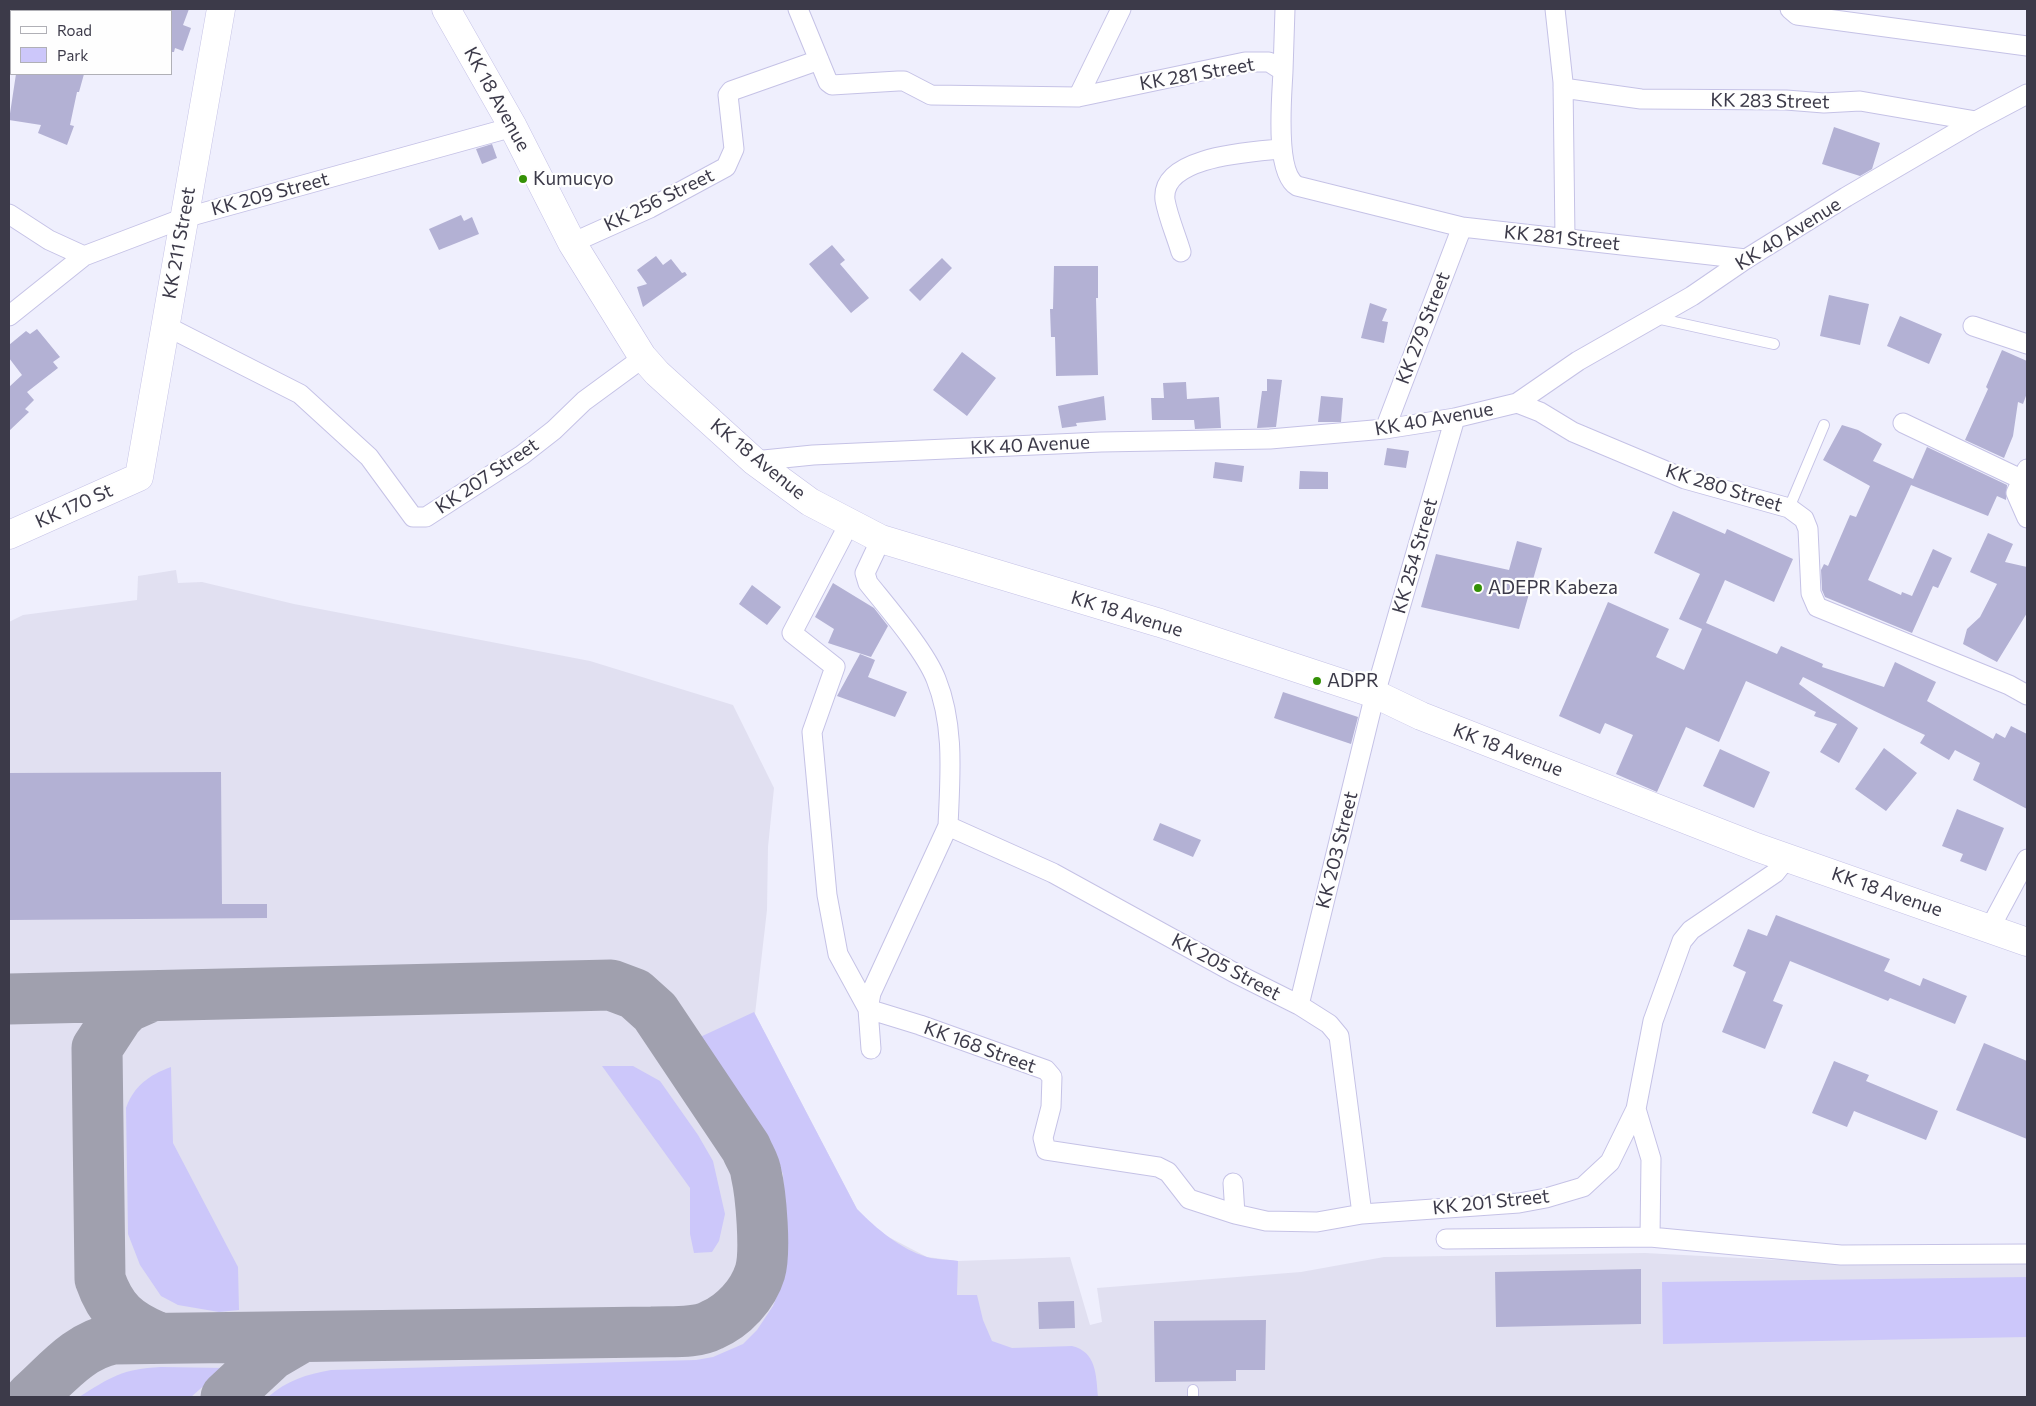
<!DOCTYPE html>
<html>
<head>
<meta charset="utf-8">
<style>
  body { margin:0 }
  #map { position:relative; width:2036px; height:1406px; overflow:hidden; background:#efeffd; font-family:Commissioner,sans-serif }
  canvas { display:block }
  .frame { position:absolute; inset:0; border:10px solid #3c3a49; pointer-events:none }
  .legend { position:absolute; left:10px; top:10px; width:162px; height:65px; box-sizing:border-box; background:#fefefe; border:1px solid #b0b0b6; margin:0; padding:6px 9px; list-style:none; font-size:15px; color:#3c3a49 }
  .legend li { display:flex; align-items:center; gap:10px; height:25px }
  .legend b { width:25px; border:1px solid #b0b0b6 }
</style>
</head>
<body>
<div id="map">
<canvas width="2036" height="1406"></canvas>
<div class="frame"></div>
<ul class="legend">
<li><b style="height:6px;background:#fff"></b>Road</li>
<li><b style="height:14px;background:#ccc7fa"></b>Park</li>
</ul>
</div>
<script>
const context = document.querySelector('canvas').getContext('2d');
context.lineJoin = 'round';
function paint(path, color) { context.fillStyle = color; context.fill(path, 'evenodd'); }
function trace(path, color, width, dash) { context.strokeStyle = color; context.lineWidth = width; context.lineCap = dash ? 'butt' : 'round'; context.setLineDash(dash || []); context.stroke(path); }
function label(font, color, halo, rows, align = 'center') {
  context.font = font + ' Commissioner,sans-serif'; context.lineWidth = 4.5; context.setLineDash([]); context.textBaseline = 'middle'; context.strokeStyle = halo; context.fillStyle = color; for (const [text, x, y, turn = 0] of rows) {
    context.save(); context.translate(x, y); context.rotate((+turn || 0) * Math.PI / 180); context.textAlign = isNaN(turn) ? turn : align; if (halo) context.strokeText(text, 0, 0); context.fillText(text, 0, 0); context.restore();
  }
}
paint(new Path2D(`
  M 176,570 L 178,583 L 202,582 L 294,604 L 590,661 L 733,705 L 774,788 L 768,847 L 767,910 L 755,1014 L 857,1209 L 879,1232 L 927,1257 L 958,1261 L 1070,1257 L 1090,1325 L 1102,1322 L 1097,1288 L 1301,1272 L 1384,1257 L 1645,1253 L 1837,1263 L 2027,1263 L 2027,1397 L 9,1397 L 9,622 L 23,615 L 137,600 L 138,576 Z`), '#e1e0f1');
paint(new Path2D(`
  M 754,1012 L 857,1209 C 877,1229 900,1249 927,1257 C 936,1260 948,1259 958,1261 L 957,1295 L 977,1295 L 983,1320 L 992,1341 L 1012,1348 L 1072,1346 C 1097,1352 1096,1376 1098,1397 L 268,1397 C 286,1381 307,1374 331,1370 L 696,1360 L 713,1357 L 743,1344 L 757,1330 L 773,1306 L 783,1282 L 784,1195 L 783,1174 L 773,1153 L 698,1038 Z
  M 602,1066 L 633,1066 L 660,1081 L 698,1135 L 713,1161 L 725,1214 L 719,1241 L 712,1252 L 694,1253 L 690,1234 L 690,1188 Z
  M 171,1067 L 173,1143 L 238,1267 L 239,1310 L 219,1312 L 178,1305 L 161,1296 L 140,1265 L 128,1234 L 126,1108 C 134,1086 149,1075 171,1067 Z
  M 2027,1277 L 2027,1337 L 1663,1344 L 1662,1282 Z
  M 161,1367 L 224,1368 L 191,1397 L 79,1397 C 111,1377 122,1369 161,1367 Z`), '#ccc7fa');
trace(new Path2D(`
  M 152,996 L 127,1007 L 118,1016 L 97,1048 L 100,1279 C 111,1311 126,1324 157,1337
  M 9,999 L 611,985 L 635,994 L 655,1012 L 746,1148 C 749,1156 755,1164 756,1173 C 761,1194 766,1252 760,1272 C 753,1295 733,1316 712,1325 C 695,1334 671,1331 652,1332 L 113,1339 C 78,1346 57,1374 31,1397
  M 226,1397 L 271,1355 L 300,1338`), '#a0a0ae', 51);
paint(new Path2D(`
  M 171,9 L 189,9 L 183,25 L 191,28 L 183,51 L 175,48 L 174,52 L 171,52 Z
  M 16,74 L 84,74 L 79,92 L 77,92 L 70,125 L 74,126 L 67,145 L 38,133 L 41,125 L 9,120 Z
  M 1834,127 L 1880,143 L 1872,169 L 1860,176 L 1822,164 Z
  M 492,144 L 497,158 L 482,164 L 476,149 Z
  M 461,215 L 464,221 L 472,217 L 479,234 L 439,250 L 429,229 Z
  M 832,245 L 845,260 L 840,264 L 869,298 L 851,313 L 809,264 Z
  M 656,256 L 663,265 L 671,259 L 682,273 L 685,272 L 687,275 L 643,307 L 637,287 L 647,284 L 637,270 Z
  M 942,258 L 952,268 L 920,301 L 909,290 Z
  M 1054,266 L 1098,266 L 1098,298 L 1096,298 L 1098,375 L 1056,376 L 1055,337 L 1051,337 L 1050,309 L 1053,309 Z
  M 1829,295 L 1869,304 L 1860,345 L 1820,336 Z
  M 1370,303 L 1387,309 L 1382,321 L 1388,322 L 1384,343 L 1361,338 Z
  M 1900,316 L 1942,334 L 1929,364 L 1887,346 Z
  M 37,329 L 60,357 L 53,362 L 58,368 L 27,392 L 34,400 L 25,409 L 29,412 L 9,431 L 9,387 L 22,375 L 9,358 L 9,345 L 26,331 L 30,334 Z
  M 2002,350 L 2027,361 L 2027,393 L 2023,404 L 2018,402 L 2013,436 L 2004,458 L 1965,440 L 1988,389 L 1986,387 Z
  M 962,352 L 996,378 L 967,416 L 933,390 Z
  M 1267,379 L 1282,380 L 1276,427 L 1257,428 L 1262,391 L 1267,391 Z
  M 1186,382 L 1187,399 L 1219,397 L 1221,428 L 1195,429 L 1194,420 L 1152,420 L 1151,398 L 1164,398 L 1163,383 Z
  M 1104,396 L 1106,420 L 1076,423 L 1077,426 L 1062,428 L 1058,406 Z
  M 1321,396 L 1343,398 L 1341,422 L 1318,422 Z
  M 1842,425 L 1858,430 L 1882,444 L 1873,461 L 1913,479 L 1927,447 L 2007,485 L 2006,500 L 1997,496 L 1988,516 L 1911,485 L 1868,580 L 1901,595 L 1902,592 L 1912,596 L 1933,549 L 1952,558 L 1938,588 L 1933,586 L 1912,633 L 1825,597 L 1822,590 L 1821,570 L 1824,564 L 1828,566 L 1850,515 L 1856,517 L 1870,486 L 1823,460 Z
  M 1387,448 L 1409,451 L 1406,468 L 1384,465 Z
  M 1215,462 L 1244,466 L 1242,482 L 1213,478 Z
  M 1300,471 L 1328,472 L 1328,489 L 1299,489 Z
  M 1673,511 L 1725,534 L 1727,529 L 1793,559 L 1774,602 L 1725,580 L 1706,623 L 1777,654 L 1781,646 L 1823,664 L 1822,667 L 1884,687 L 1895,662 L 1936,682 L 1927,701 L 1993,739 L 1996,733 L 2005,738 L 2011,726 L 2027,734 L 2027,809 L 1973,780 L 1980,763 L 1955,750 L 1949,760 L 1920,743 L 1925,735 L 1803,677 L 1799,684 L 1858,728 L 1839,763 L 1820,752 L 1837,724 L 1814,716 L 1816,712 L 1746,681 L 1719,742 L 1686,727 L 1657,792 L 1616,774 L 1633,735 L 1605,723 L 1600,734 L 1559,716 L 1608,602 L 1669,629 L 1656,657 L 1684,670 L 1702,629 L 1679,619 L 1700,574 L 1654,553 Z
  M 1988,533 L 2013,544 L 2005,562 L 2027,567 L 2027,613 L 1997,662 L 1963,644 L 1967,629 L 1980,617 L 1997,584 L 1970,572 Z
  M 1517,541 L 1542,548 L 1519,629 L 1421,607 L 1436,554 L 1509,570 Z
  M 833,583 L 874,608 L 888,626 L 871,657 L 828,643 L 834,629 L 815,617 Z
  M 752,585 L 781,607 L 767,625 L 739,604 Z
  M 860,654 L 875,660 L 868,677 L 907,692 L 895,717 L 837,696 Z
  M 1283,692 L 1358,717 L 1351,744 L 1274,718 Z
  M 1884,748 L 1917,773 L 1886,811 L 1855,789 Z
  M 1720,749 L 1770,772 L 1754,808 L 1703,786 Z
  M 221,772 L 222,904 L 267,904 L 267,918 L 9,920 L 9,773 Z
  M 1957,809 L 2004,828 L 1986,871 L 1960,861 L 1963,854 L 1942,846 Z
  M 1160,823 L 1201,840 L 1193,857 L 1153,840 Z
  M 1776,915 L 1890,959 L 1884,971 L 1920,986 L 1923,978 L 1967,996 L 1955,1024 L 1890,998 L 1888,1001 L 1790,961 L 1773,1001 L 1783,1005 L 1765,1049 L 1722,1032 L 1746,972 L 1733,966 L 1748,929 L 1767,936 Z
  M 1984,1043 L 2027,1061 L 2027,1139 L 1956,1110 Z
  M 1834,1061 L 1869,1075 L 1866,1081 L 1938,1111 L 1926,1140 L 1854,1111 L 1847,1127 L 1812,1113 Z
  M 1641,1269 L 1641,1324 L 1496,1327 L 1495,1272 Z
  M 1074,1301 L 1075,1328 L 1039,1329 L 1038,1302 Z
  M 1266,1320 L 1265,1370 L 1236,1370 L 1236,1381 L 1155,1382 L 1154,1321 Z`), '#b3b1d4');
const lane = new Path2D(`
  M 1656,318 L 1774,344
  M 1789,508 L 1824,425
  M 1193,1390 L 1193,1397`);
const street = new Path2D(`
  M 798,9 L 828,82 L 832,85 L 898,81 L 904,81 L 931,95 L 1078,97 L 1245,62 L 1269,62 L 1283,71 C 1282,96 1274,172 1297,186 L 1462,227 L 1746,259
  M 1555,9 L 1563,82 L 1565,238
  M 1790,9 L 1797,15 L 2027,46
  M 1283,71 L 1285,9
  M 1563,88 L 1641,99 L 1786,100 L 1824,103 L 1860,101 L 1976,121
  M 1078,97 L 1121,9
  M 9,214 L 49,240 L 84,256 L 184,218 L 513,127
  M 572,243 L 650,208 L 726,167 L 734,149 L 728,95 L 731,91 L 819,60
  M 1181,252 C 1176,235 1168,217 1165,200 C 1160,156 1252,152 1281,149
  M 9,316 L 84,256
  M 164,325 L 300,394 L 369,457 L 413,517 L 426,517 L 522,455 L 554,430 L 584,401 L 644,357
  M 1973,326 L 2027,344
  M 1517,403 L 1540,412 L 1573,432 L 1685,479 L 1789,508 L 1804,519 L 1808,529 L 1811,593 L 1817,607 L 2009,685 L 2027,695
  M 1903,423 L 2023,480
  M 1385,429 L 1462,227
  M 754,461 L 813,455 L 1101,442 L 1270,439 L 1385,429 L 1455,418 L 1517,403 L 1578,361 L 1692,296 L 1746,259 L 1846,197 L 1976,121 L 2027,94
  M 2027,469 L 2016,493 L 2027,518
  M 850,522 L 792,633 L 835,667 L 812,732 L 827,895 L 838,954 L 868,1009 L 920,1025 L 1046,1070 L 1052,1077 L 1051,1107 L 1043,1138 L 1046,1150 L 1158,1167 L 1168,1172 L 1189,1199 L 1235,1214
  M 881,539 L 865,573 L 868,583 C 888,608 925,651 936,679 C 955,726 950,777 948,826 L 1053,873 L 1233,972 L 1299,1005 L 1329,1024 L 1339,1036 L 1362,1214
  M 1990,928 L 2027,859
  M 1299,1005 L 1375,694 L 1455,418
  M 871,1049 L 868,1009 L 871,993 L 948,826
  M 1636,1109 L 1651,1159 L 1650,1237
  M 1233,1183 L 1235,1214 L 1266,1221 L 1317,1222 L 1362,1214 L 1519,1203 L 1546,1198 L 1583,1187 L 1610,1162 L 1636,1109 L 1653,1021 L 1682,941 L 1691,930 L 1775,873 L 1787,858
  M 1446,1239 L 1650,1237 L 1841,1255 L 2027,1254`);
const secondary = new Path2D(`
  M 446,9 L 513,127 L 572,243 L 642,356 L 657,373 L 754,461 L 810,502 L 881,539 L 1160,623 L 1375,694 L 1421,716 L 1756,847 L 2027,942
  M 9,535 L 139,477 L 221,9`);
trace(lane, '#c5c2e6', 12);
trace(street, '#c5c2e6', 21);
trace(secondary, '#c5c2e6', 29);
trace(lane, '#fff', 10);
trace(street, '#fff', 19);
trace(secondary, '#fff', 28);
for (const [x, y, r, color] of [
  [523,179,5,"#349106"],
  [1478,588,5,"#349106"],
  [1317,681,5,"#349106"]
]) { const dot = new Path2D(); dot.arc(x, y, r, 0, 2 * Math.PI); context.fillStyle = color; context.fill(dot); trace(dot, '#fefefe', 2); }
label('19px', '#3c3a49', '#fefefe', [
  ["KK 281 Street",1197,74,-10],
  ["KK 18 Avenue",497,99,61],
  ["KK 283 Street",1770,101,1],
  ["KK 209 Street",270,194,-15],
  ["KK 256 Street",659,200,-26],
  ["KK 40 Avenue",1788,234,-32],
  ["KK 281 Street",1562,238,6],
  ["KK 211 Street",179,243,-80],
  ["KK 279 Street",1423,328,-69],
  ["KK 40 Avenue",1434,419,-10],
  ["KK 40 Avenue",1030,445,-3],
  ["KK 18 Avenue",758,459,39],
  ["KK 207 Street",487,476,-34],
  ["KK 280 Street",1724,488,17],
  ["KK 170 St",74,506,-24],
  ["KK 254 Street",1415,556,-74],
  ["KK 18 Avenue",1127,614,17],
  ["KK 18 Avenue",1508,750,21],
  ["KK 203 Street",1337,850,-76],
  ["KK 18 Avenue",1887,892,19],
  ["KK 205 Street",1226,967,28],
  ["KK 168 Street",980,1047,20],
  ["KK 201 Street",1491,1202,-6]
]);
label('19px', '#3c3a49', '#fefefe', [
  ["Kumucyo",533,179],
  ["ADEPR Kabeza",1488,588],
  ["ADPR",1327,681]
], 'left');
</script>
</body>
</html>
